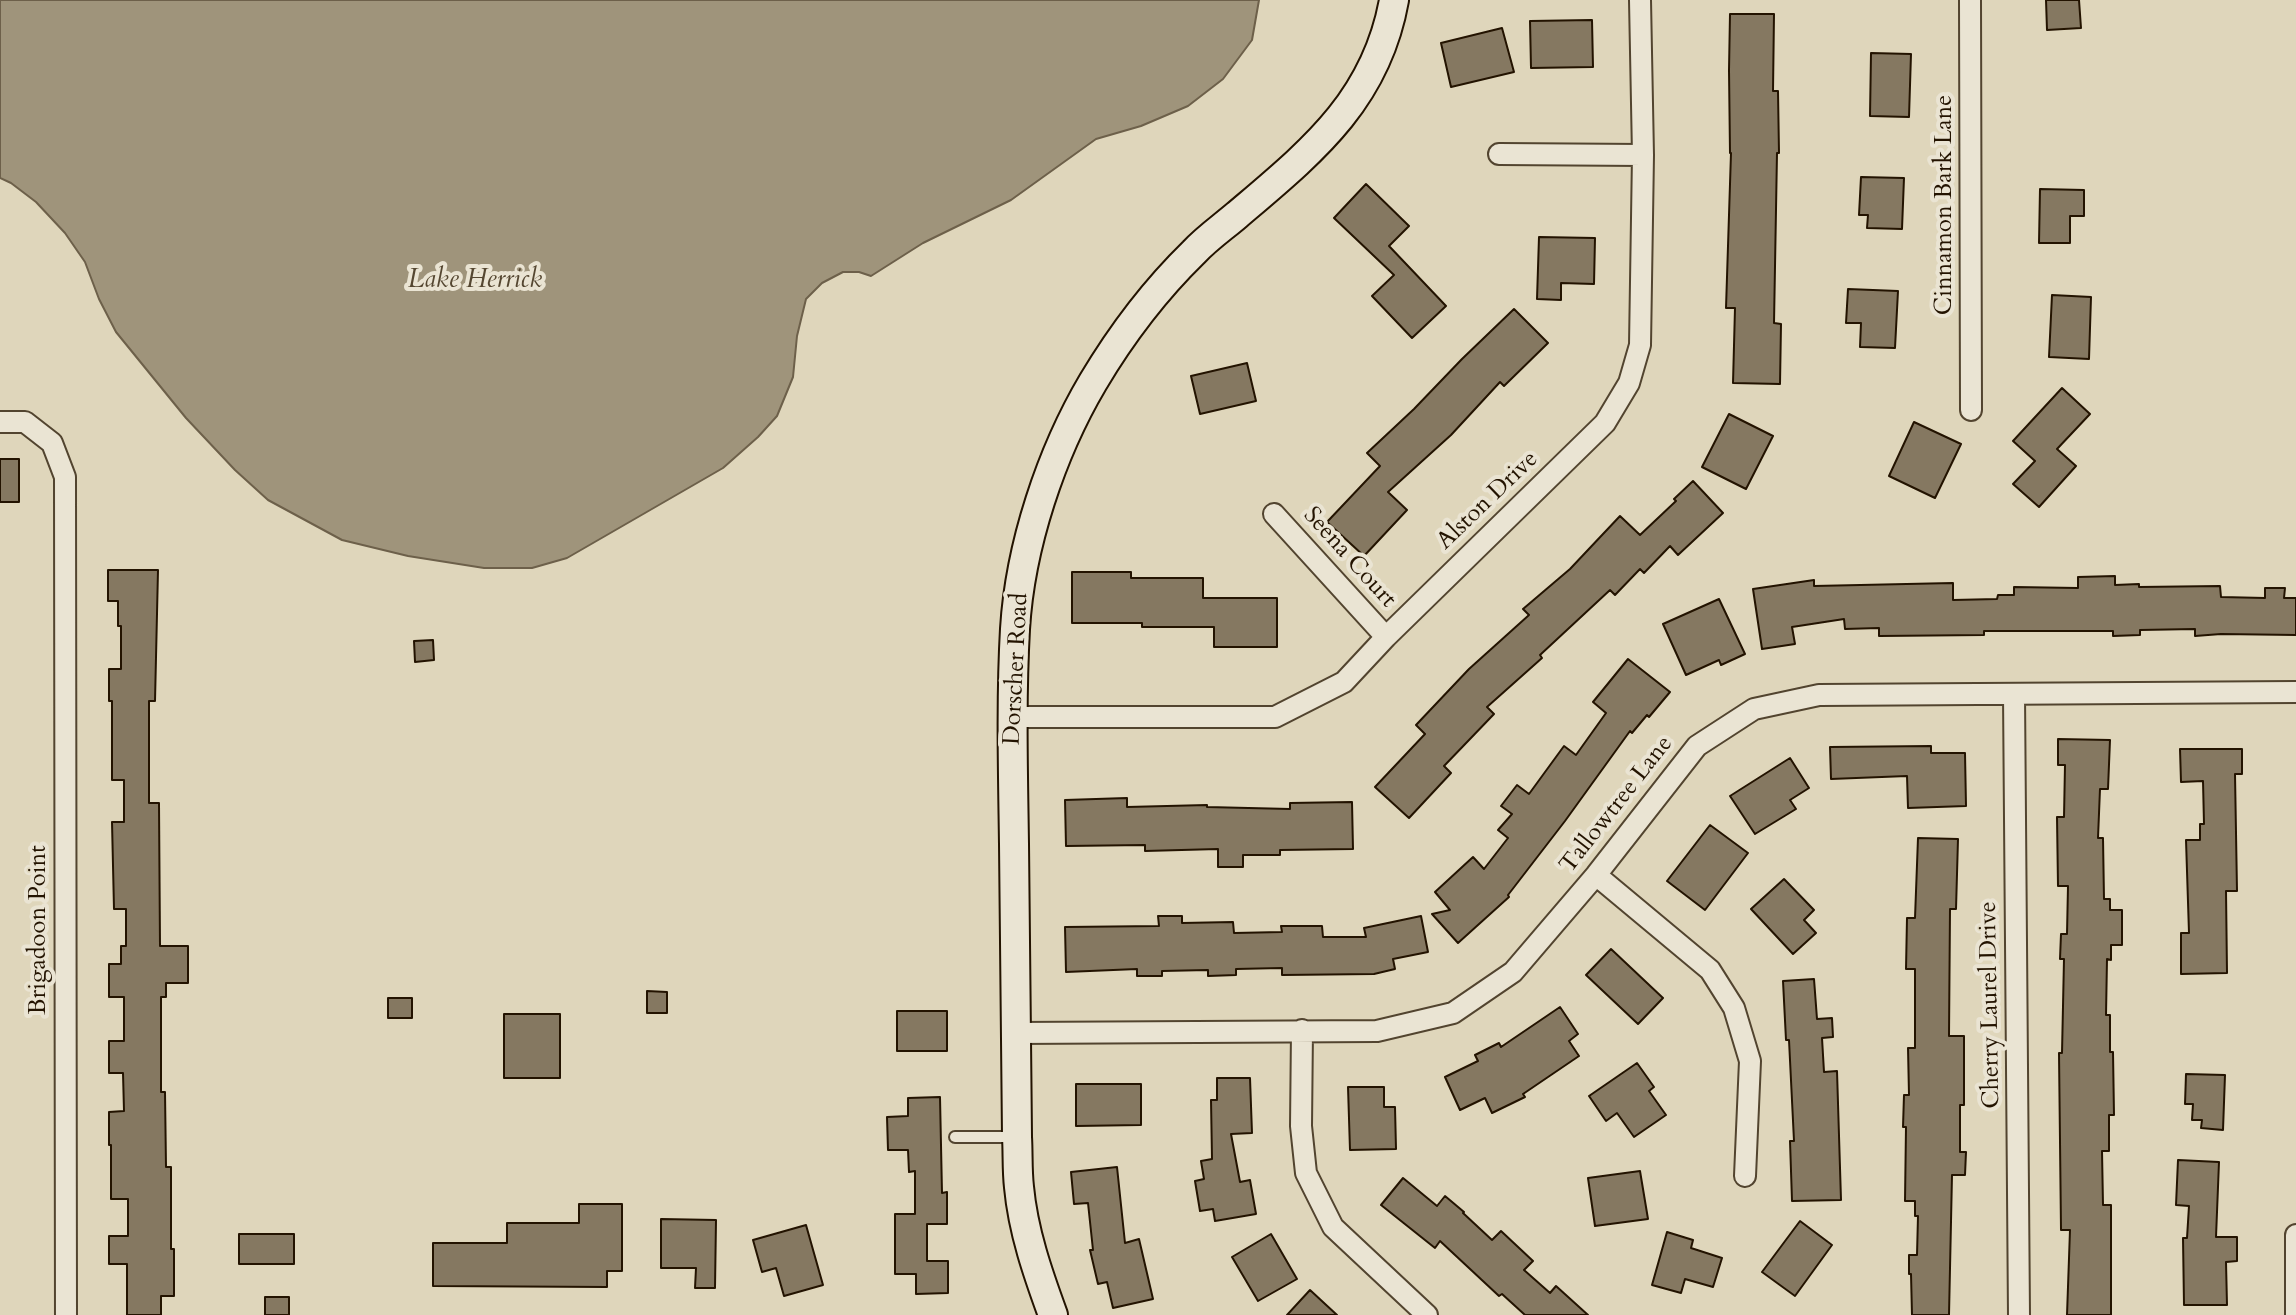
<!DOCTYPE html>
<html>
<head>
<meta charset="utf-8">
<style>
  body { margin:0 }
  canvas { display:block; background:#dfd6bb }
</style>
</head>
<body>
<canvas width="2296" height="1315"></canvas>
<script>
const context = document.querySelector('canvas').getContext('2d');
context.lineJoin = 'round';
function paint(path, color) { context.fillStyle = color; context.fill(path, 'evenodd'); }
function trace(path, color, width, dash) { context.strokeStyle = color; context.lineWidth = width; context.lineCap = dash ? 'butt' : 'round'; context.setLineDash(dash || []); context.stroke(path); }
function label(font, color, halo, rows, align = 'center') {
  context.font = font + ' Cardo,serif'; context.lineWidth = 8; context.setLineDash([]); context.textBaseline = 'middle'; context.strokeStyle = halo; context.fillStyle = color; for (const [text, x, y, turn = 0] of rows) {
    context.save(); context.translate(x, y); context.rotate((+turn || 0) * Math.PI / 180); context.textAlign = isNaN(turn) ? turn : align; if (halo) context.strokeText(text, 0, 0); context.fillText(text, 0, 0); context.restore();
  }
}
const water = new Path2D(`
  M 0,0 L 1259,0 L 1252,40 L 1223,79 L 1188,106 L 1141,126 L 1096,139 L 1011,200 L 923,243 L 871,276 L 859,272 L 843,272 L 822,283 L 806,299 L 797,336 L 793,377 L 777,416 L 758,437 L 723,468 L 567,558 L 532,568 L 484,568 L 408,556 L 342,540 L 268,500 L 235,470 L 186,418 L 116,332 L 99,299 L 85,262 L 65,233 L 36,202 L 11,183 L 0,178 Z`);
paint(water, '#9f947b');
trace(water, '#6d604a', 2);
const building = new Path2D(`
  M 2046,0 L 2079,0 L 2081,28 L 2047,30 Z
  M 1730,14 L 1774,14 L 1773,91 L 1778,91 L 1779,153 L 1777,153 L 1774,323 L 1781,324 L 1780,384 L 1733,383 L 1735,308 L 1726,308 L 1731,153 L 1730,153 L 1729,70 Z
  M 1592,20 L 1593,67 L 1531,68 L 1530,21 Z
  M 1502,28 L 1514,72 L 1451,87 L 1441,43 Z
  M 1871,53 L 1911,54 L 1909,117 L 1870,116 Z
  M 1861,177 L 1904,178 L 1902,229 L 1867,228 L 1868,215 L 1859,215 Z
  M 1366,184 L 1409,226 L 1389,246 L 1446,306 L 1412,338 L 1372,296 L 1394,275 L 1334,218 Z
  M 2040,189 L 2084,190 L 2084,216 L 2070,216 L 2070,243 L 2039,243 Z
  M 1539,237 L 1595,238 L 1594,284 L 1561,283 L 1561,300 L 1537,299 Z
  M 1848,289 L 1898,291 L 1895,348 L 1860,347 L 1861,323 L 1846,323 Z
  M 2052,295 L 2091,297 L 2089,359 L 2049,357 Z
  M 1514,309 L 1548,343 L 1504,386 L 1500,382 L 1451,435 L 1388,492 L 1407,510 L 1364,556 L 1327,522 L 1380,466 L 1367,453 L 1414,409 L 1462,359 Z
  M 1247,363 L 1256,401 L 1200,414 L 1191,376 Z
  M 2062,388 L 2090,414 L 2057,449 L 2076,466 L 2039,507 L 2013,484 L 2035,461 L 2013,441 Z
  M 1729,414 L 1773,436 L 1746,489 L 1702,467 Z
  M 1914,422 L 1961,444 L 1935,498 L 1889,476 Z
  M 0,459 L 19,459 L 19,502 L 0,502 Z
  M 1693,481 L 1723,513 L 1678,555 L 1670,546 L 1644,573 L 1640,569 L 1615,595 L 1610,590 L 1540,655 L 1542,658 L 1487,707 L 1494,714 L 1444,766 L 1451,773 L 1409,818 L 1375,787 L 1425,734 L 1416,725 L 1469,669 L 1529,615 L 1523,609 L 1570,569 L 1620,516 L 1640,535 L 1676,501 L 1674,499 Z
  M 108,570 L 158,570 L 155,701 L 149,701 L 149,803 L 159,803 L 160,946 L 188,946 L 188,983 L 166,983 L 166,997 L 161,997 L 161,1092 L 165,1092 L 166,1167 L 171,1167 L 171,1249 L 174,1249 L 174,1296 L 161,1296 L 161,1315 L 127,1315 L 127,1264 L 109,1264 L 109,1236 L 128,1236 L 128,1199 L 111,1199 L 111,1145 L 109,1145 L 109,1112 L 124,1111 L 123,1073 L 109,1073 L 109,1041 L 124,1041 L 124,997 L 109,997 L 109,964 L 121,964 L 121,946 L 126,946 L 126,909 L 114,909 L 112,822 L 124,822 L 124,780 L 112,780 L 112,701 L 109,701 L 109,669 L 121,669 L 121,626 L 118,626 L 118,601 L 108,601 Z
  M 1072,572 L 1131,572 L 1131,578 L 1203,578 L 1203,598 L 1277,598 L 1277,647 L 1214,647 L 1214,627 L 1142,627 L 1142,623 L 1072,623 Z
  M 2115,576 L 2115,585 L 2139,584 L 2139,587 L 2220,586 L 2221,597 L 2265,598 L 2265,588 L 2285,588 L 2284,598 L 2296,598 L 2296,635 L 2221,634 L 2195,636 L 2195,629 L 2140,630 L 2140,635 L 2113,636 L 2113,631 L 1984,631 L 1984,635 L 1879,636 L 1879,628 L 1845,629 L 1844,619 L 1792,627 L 1795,644 L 1762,649 L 1753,589 L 1814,580 L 1814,586 L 1953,583 L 1953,600 L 1997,599 L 1998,595 L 2014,595 L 2014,587 L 2078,588 L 2078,577 Z
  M 1719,599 L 1745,654 L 1721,665 L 1719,660 L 1686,675 L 1663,624 Z
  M 433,640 L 434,660 L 415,662 L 414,641 Z
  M 1628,659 L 1670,692 L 1649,717 L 1647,715 L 1632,733 L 1630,731 L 1565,821 L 1508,895 L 1509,897 L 1458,943 L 1432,914 L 1450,910 L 1435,892 L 1473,857 L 1484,869 L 1508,838 L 1498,830 L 1512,814 L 1501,806 L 1517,785 L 1529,794 L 1564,746 L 1576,755 L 1606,713 L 1593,702 Z
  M 2058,739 L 2110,740 L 2108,789 L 2100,789 L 2098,838 L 2103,838 L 2104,899 L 2110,899 L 2110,910 L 2122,910 L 2122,945 L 2111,945 L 2111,960 L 2107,959 L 2106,1015 L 2110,1015 L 2110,1052 L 2113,1052 L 2114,1115 L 2109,1115 L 2109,1151 L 2102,1151 L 2103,1205 L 2111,1205 L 2111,1315 L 2067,1315 L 2070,1230 L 2061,1230 L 2059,1053 L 2062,1053 L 2064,959 L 2060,959 L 2061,934 L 2067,934 L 2068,886 L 2058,886 L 2057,817 L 2064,817 L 2065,765 L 2058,765 Z
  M 1931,746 L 1931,753 L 1965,753 L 1966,806 L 1908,808 L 1907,776 L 1831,779 L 1830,747 Z
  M 2180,749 L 2242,749 L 2242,774 L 2235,774 L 2237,891 L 2226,891 L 2227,973 L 2181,974 L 2181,933 L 2189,933 L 2186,840 L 2200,840 L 2200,824 L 2204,824 L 2203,781 L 2181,782 Z
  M 1790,758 L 1809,788 L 1790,800 L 1796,809 L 1755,834 L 1730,796 Z
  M 1127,798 L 1127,807 L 1207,805 L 1207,807 L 1290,809 L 1290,803 L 1352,802 L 1353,849 L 1280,850 L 1280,855 L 1243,855 L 1243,867 L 1218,867 L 1218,849 L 1145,851 L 1145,845 L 1066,846 L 1065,800 Z
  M 1710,825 L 1748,853 L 1705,910 L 1667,881 Z
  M 1918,838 L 1958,839 L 1956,909 L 1950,909 L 1949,1036 L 1964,1036 L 1964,1105 L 1960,1105 L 1960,1152 L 1966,1152 L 1965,1175 L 1952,1175 L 1949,1315 L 1912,1315 L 1911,1274 L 1909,1274 L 1909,1255 L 1917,1255 L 1918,1216 L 1915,1216 L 1915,1201 L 1905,1201 L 1906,1127 L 1903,1127 L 1904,1095 L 1909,1095 L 1908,1048 L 1915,1048 L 1915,969 L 1906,969 L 1907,918 L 1915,918 Z
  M 1784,879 L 1814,910 L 1804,920 L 1816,933 L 1793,954 L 1751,909 Z
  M 1158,916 L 1182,916 L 1182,923 L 1233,922 L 1234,933 L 1282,932 L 1281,926 L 1322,926 L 1323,937 L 1366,937 L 1364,928 L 1421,916 L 1428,952 L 1393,959 L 1395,969 L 1374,974 L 1282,975 L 1282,968 L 1236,969 L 1236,975 L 1208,976 L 1208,970 L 1162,971 L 1162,976 L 1137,976 L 1137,969 L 1066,972 L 1065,927 L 1159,926 Z
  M 1611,949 L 1663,998 L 1638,1024 L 1586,975 Z
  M 1814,979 L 1817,1019 L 1832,1018 L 1833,1037 L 1822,1038 L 1824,1072 L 1837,1071 L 1841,1200 L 1792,1201 L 1790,1141 L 1794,1141 L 1789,1040 L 1786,1040 L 1783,981 Z
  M 647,991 L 667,992 L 667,1013 L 647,1013 Z
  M 388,998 L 412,998 L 412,1018 L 388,1018 Z
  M 1560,1007 L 1578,1034 L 1569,1041 L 1579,1056 L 1523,1094 L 1525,1097 L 1492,1113 L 1485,1098 L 1460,1110 L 1445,1077 L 1478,1061 L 1475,1055 L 1499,1043 L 1501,1047 Z
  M 897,1011 L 947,1011 L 947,1051 L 897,1051 Z
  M 504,1014 L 560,1014 L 560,1078 L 504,1078 Z
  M 1637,1063 L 1654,1087 L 1649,1091 L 1666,1115 L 1634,1137 L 1617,1113 L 1606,1121 L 1589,1096 Z
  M 2186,1074 L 2225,1075 L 2223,1130 L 2201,1128 L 2202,1120 L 2192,1120 L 2193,1104 L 2185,1104 Z
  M 1217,1078 L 1250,1078 L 1252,1133 L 1231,1134 L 1240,1182 L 1250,1180 L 1256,1214 L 1215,1221 L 1213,1209 L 1200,1211 L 1195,1181 L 1204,1179 L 1201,1161 L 1212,1159 L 1211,1100 L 1217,1100 Z
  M 1076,1084 L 1141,1084 L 1141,1125 L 1076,1126 Z
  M 1348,1087 L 1384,1087 L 1384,1107 L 1395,1107 L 1396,1149 L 1350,1150 Z
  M 940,1097 L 942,1193 L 947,1192 L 947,1224 L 927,1224 L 927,1261 L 948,1261 L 948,1293 L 916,1294 L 916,1274 L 895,1274 L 895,1214 L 915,1214 L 915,1171 L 909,1172 L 908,1150 L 888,1150 L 887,1117 L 908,1116 L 908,1098 Z
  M 2178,1160 L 2219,1162 L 2216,1237 L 2237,1237 L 2237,1261 L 2226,1262 L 2227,1305 L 2184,1305 L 2183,1238 L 2187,1238 L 2189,1206 L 2176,1205 Z
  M 1117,1167 L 1125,1243 L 1139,1239 L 1153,1299 L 1113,1308 L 1107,1282 L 1098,1284 L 1090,1250 L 1093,1250 L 1088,1203 L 1074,1204 L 1071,1172 Z
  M 1640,1171 L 1648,1219 L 1595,1226 L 1588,1178 Z
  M 1403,1178 L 1437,1206 L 1445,1196 L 1464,1212 L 1463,1213 L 1492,1240 L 1501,1231 L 1533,1261 L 1524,1270 L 1550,1293 L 1556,1286 L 1588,1315 L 1525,1315 L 1502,1294 L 1499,1296 L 1440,1241 L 1435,1248 L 1381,1205 Z
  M 579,1204 L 622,1204 L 622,1271 L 607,1271 L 607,1287 L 433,1286 L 433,1243 L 507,1243 L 507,1223 L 579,1223 Z
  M 661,1219 L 716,1220 L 715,1288 L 695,1288 L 696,1268 L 661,1268 Z
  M 1800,1221 L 1832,1245 L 1795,1296 L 1762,1272 Z
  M 806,1225 L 823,1285 L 784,1296 L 776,1268 L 762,1272 L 753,1240 Z
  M 1667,1232 L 1693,1240 L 1691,1248 L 1722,1258 L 1713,1287 L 1685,1279 L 1681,1293 L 1652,1285 Z
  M 239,1234 L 294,1234 L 294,1264 L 239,1264 Z
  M 1271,1234 L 1297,1279 L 1258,1301 L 1232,1257 Z
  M 1310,1290 L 1337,1315 L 1287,1315 Z
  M 265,1297 L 289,1297 L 289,1315 L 265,1315 Z`);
paint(building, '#857861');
trace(building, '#231300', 2);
const lane = new Path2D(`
  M 955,1137 L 1015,1137`);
const street = new Path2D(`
  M 1970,0 L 1971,410
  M 1499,154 L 1643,155
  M 0,422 L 25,422 L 52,443 L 65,477 L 66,1315
  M 1274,514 L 1386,637
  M 2014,694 L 2019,1315
  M 1013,717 L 1275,717 L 1344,682 L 1386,637 L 1605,423 L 1629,383 L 1640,345 L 1643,155 L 1640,0
  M 1596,875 L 1710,970 L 1734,1008 L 1750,1061 L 1745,1176
  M 1302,1030 L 1301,1126 L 1306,1173 L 1333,1227 L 1427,1315
  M 1016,1033 L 1377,1031 L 1453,1013 L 1513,972 L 1596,875 L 1697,746 L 1754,709 L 1819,695 L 2296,692
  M 2296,1315 L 2296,1235`);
const secondary = new Path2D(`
  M 1053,1315 C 1038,1274 1023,1231 1019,1187 C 1017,1170 1018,1153 1017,1137 C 1016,1039 1015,942 1014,844 C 1013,773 1011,700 1015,629 C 1020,546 1051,453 1093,382 C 1121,335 1155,290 1194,252 C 1207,238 1223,227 1237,215 C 1311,152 1376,101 1394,0`);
trace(lane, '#52442f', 14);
trace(street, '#52442f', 24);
trace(secondary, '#231300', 32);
trace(lane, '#eae4d3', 10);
trace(street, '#eae4d3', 20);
trace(secondary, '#eae4d3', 28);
label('24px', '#231300', '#eae4d3', [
  ["Cinnamon Bark Lane",1945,205,-90],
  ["Alston Drive",1488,501,-44],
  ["Seena Court",1349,558,48],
  ["Dorscher Road",1017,669,-87],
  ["Tallowtree Lane",1617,805,-52],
  ["Brigadoon Point",39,930,-90],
  ["Cherry Laurel Drive",1991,1005,-91]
]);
label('italic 26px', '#554731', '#eae4d3', [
  ["Lake Herrick",475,281]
]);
</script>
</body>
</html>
